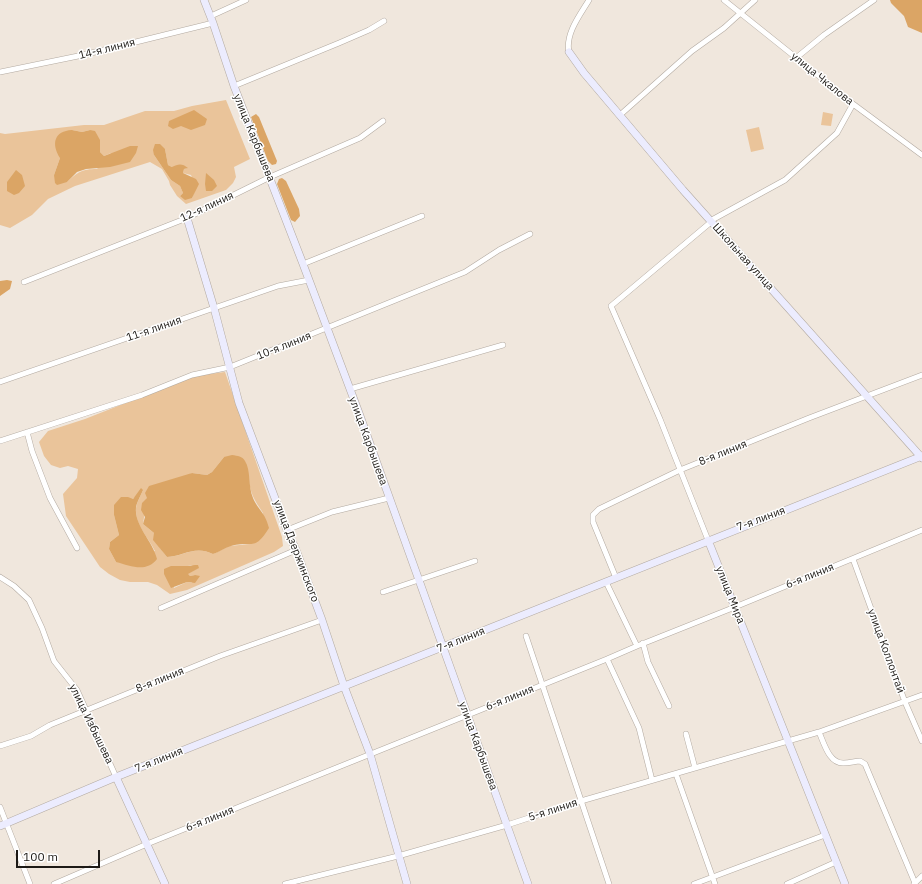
<!DOCTYPE html>
<html>
<head>
<meta charset="utf-8">
<style>
  body { margin:0 }
  #map { position:relative; width:922px; height:884px; overflow:hidden; background:#f0e7dd; font-family:"IBM Plex Sans",sans-serif }
  canvas { display:block }
  .scale { position:absolute; left:16px; top:850px; width:84px; height:18px; box-sizing:border-box; border:2px solid #1d1a16; border-top:0; padding-left:5px; font-size:12px; line-height:14px; white-space:nowrap; color:#1d1a16; -webkit-text-stroke:3px #fff; paint-order:stroke }
</style>
</head>
<body>
<div id="map">
<canvas width="922" height="884"></canvas>
<div class="scale">100 m</div>
</div>
<script>
const context = document.querySelector('canvas').getContext('2d');
context.lineJoin = 'round';
function paint(path, color) { context.fillStyle = color; context.fill(path, 'evenodd'); }
function trace(path, color, width, dash) { context.strokeStyle = color; context.lineWidth = width; context.lineCap = dash ? 'butt' : 'round'; context.setLineDash(dash || []); context.stroke(path); }
function label(font, color, halo, rows, align = 'center') {
  context.font = font + ' "IBM Plex Sans",sans-serif'; context.lineWidth = 3; context.setLineDash([]); context.textBaseline = 'middle'; context.strokeStyle = halo; context.fillStyle = color; for (const [text, x, y, turn = 0] of rows) {
    context.save(); context.translate(x, y); context.rotate((+turn || 0) * Math.PI / 180); context.textAlign = isNaN(turn) ? turn : align; if (halo) context.strokeText(text, 0, 0); context.fillText(text, 0, 0); context.restore();
  }
}
paint(new Path2D(`
  M 226,100 L 250,159 L 234,167 L 236,177 L 233,183 L 226,190 L 186,204 L 177,196 L 170,185 L 169,181 L 162,169 L 150,162 L 75,186 L 48,199 L 32,215 L 10,228 L 0,225 L 0,133 L 5,134 L 84,125 L 104,125 L 145,111 L 174,111 L 192,106 ZM 72,130 L 82,132 L 90,130 L 100,152 L 104,156 L 111,153 L 97,169 C 82,169 78,172 67,182 L 54,175 L 60,158 ZM 165,149 L 168,165 L 172,167 L 187,168 L 184,169 L 183,173 L 191,175 L 196,188 L 192,198 L 180,196 L 183,193 L 180,186 L 171,180 L 154,155 Z
  M 823,112 L 833,114 L 831,126 L 821,125 Z
  M 759,127 L 764,149 L 751,152 L 746,130 Z
  M 225,372 L 282,537 L 283,546 L 274,552 L 187,590 L 170,594 L 157,585 L 148,582 L 130,582 L 120,580 L 109,574 L 100,567 L 66,516 L 63,494 L 77,478 L 78,469 L 68,466 L 60,468 L 51,465 L 44,456 L 39,442 L 48,431 L 85,419 L 194,376 ZM 224,457 L 249,477 C 249,492 255,501 263,513 L 249,544 L 230,546 L 213,554 C 195,545 185,556 167,557 L 160,548 L 154,533 L 143,524 L 147,498 L 192,473 L 207,475 L 212,472 ZM 143,490 C 141,495 137,502 136,508 C 135,525 148,537 155,551 L 116,562 L 109,549 L 110,542 L 119,535 L 114,515 ZM 191,565 L 198,568 L 187,574 L 190,576 L 195,575 L 192,583 L 187,582 L 174,588 L 171,566 L 188,566 Z`), '#eac49a');
paint(new Path2D(`
  M 890,0 L 922,0 L 922,33 L 908,27 L 904,16 L 891,3 Z
  M 194,110 L 207,119 L 205,125 L 191,130 L 181,126 L 173,129 L 168,126 L 169,121 Z
  M 256,114 L 259,117 L 277,161 L 276,164 L 272,165 L 268,161 L 251,117 Z
  M 72,130 L 82,132 L 90,130 L 95,131 L 100,140 L 100,152 L 104,156 L 130,146 L 138,146 L 136,153 L 130,162 L 110,167 L 86,169 L 77,172 L 67,182 L 57,185 L 55,183 L 54,175 L 60,158 C 51,144 54,131 72,130 Z
  M 155,144 L 160,144 L 165,149 L 168,165 L 172,167 C 178,164 182,163 188,168 L 184,169 L 183,173 L 196,179 L 199,184 L 192,198 L 185,200 L 180,196 L 183,193 L 180,186 L 171,180 L 154,155 L 153,150 Z
  M 16,170 L 22,175 L 25,186 L 19,193 L 14,195 L 7,191 L 7,182 Z
  M 206,173 L 214,180 L 217,186 L 212,191 L 206,191 L 205,184 Z
  M 282,178 L 286,181 L 299,209 L 300,216 L 295,222 L 291,220 L 277,184 L 279,179 Z
  M 7,280 L 12,281 L 10,289 L 0,296 L 0,281 Z
  M 232,455 C 238,456 242,456 245,461 C 251,470 248,487 253,498 C 258,510 265,512 269,528 C 254,552 253,540 231,546 C 225,548 219,552 213,554 C 195,545 184,556 167,557 L 153,540 L 154,533 L 143,524 L 145,517 L 141,510 L 142,503 L 147,498 L 145,493 L 149,486 L 192,473 L 207,475 L 212,472 L 224,457 Z
  M 141,488 L 143,490 C 141,495 137,502 136,507 C 134,526 153,541 157,559 C 146,573 131,566 116,562 L 109,549 L 110,542 L 119,535 L 114,515 L 114,505 L 121,497 L 128,497 L 133,499 Z
  M 195,565 L 198,565 L 199,568 L 188,574 L 190,576 L 195,575 L 200,576 L 195,583 L 187,582 L 171,588 L 164,574 L 164,569 L 171,566 L 188,566 Z`), '#dba565');
const street = new Path2D(`
  M 724,0 L 834,88 L 853,104 L 922,155
  M 211,16 L 246,0
  M 569,52 C 565,34 580,15 589,0
  M 796,58 L 824,35 L 874,0
  M 0,72 L 83,55 L 213,23
  M 234,86 L 339,43 L 369,30 L 384,21
  M 620,115 L 692,51 L 724,28 L 755,0
  M 710,221 L 785,180 L 837,133 L 853,104
  M 303,264 L 422,216
  M 24,282 L 187,218 L 270,177 L 360,138 L 383,121
  M 0,382 L 278,286 L 309,280
  M 350,389 L 503,345
  M 27,432 L 32,451 L 50,498 L 77,548
  M 0,441 L 142,395 L 192,375 L 230,367 L 465,272 L 499,250 L 530,234
  M 287,530 L 332,512 L 389,498
  M 708,540 L 660,419 L 611,306 L 711,222
  M 853,559 L 905,702 L 922,741
  M 0,577 L 14,586 L 29,600 L 42,628 L 54,661 L 77,690 L 116,777
  M 616,578 L 593,522 L 593,515 L 599,509 L 680,470 L 809,418 L 922,375
  M 606,582 L 637,646
  M 383,592 L 475,561
  M 161,608 L 296,550
  M 526,636 L 609,884
  M 643,643 L 648,662 L 669,706
  M 607,659 L 639,728 L 652,780
  M 819,732 C 824,743 829,764 844,763 C 850,763 855,761 860,761 L 865,764 L 915,883
  M 686,734 L 695,768
  M 0,746 L 31,736 L 50,725 L 220,656 L 322,620
  M 676,774 L 715,884
  M 0,807 L 30,884
  M 54,884 L 147,844 L 607,659 L 637,646 L 735,607 L 922,530
  M 285,884 L 398,856 L 507,825 L 581,801 L 819,732 L 922,695
  M 694,884 L 825,835
  M 787,884 L 836,862
  M 914,884 L 922,876`);
const secondary = new Path2D(`
  M 204,0 L 213,23 L 234,86 L 303,264 L 359,413 L 528,884
  M 569,52 L 584,73 L 683,190 L 922,458
  M 187,218 L 214,308 L 239,403 L 287,530 L 296,550 L 322,620 L 344,686 L 370,754 L 407,884
  M 708,540 C 754,655 799,770 845,884
  M 116,777 L 165,884
  M 0,826 L 116,777 L 922,456`);
trace(street, '#b2a9a0', 6);
trace(secondary, '#b2a9a0', 8);
trace(street, '#fff', 5);
trace(secondary, '#ececfe', 7);
label('11px', '#1d1a16', '#fff', [
  ["14-я линия",107,49,-14],
  ["улица Чкалова",822,79,39],
  ["улица Карбышева",254,138,68],
  ["12-я линия",207,207,-25],
  ["Школьная улица",743,257,48],
  ["11-я линия",154,329,-19],
  ["10-я линия",284,346,-22],
  ["улица Карбышева",368,441,70],
  ["8-я линия",723,453,-22],
  ["7-я линия",761,519,-21],
  ["улица Дзержинского",296,551,69],
  ["6-я линия",810,576,-22],
  ["улица Мира",730,595,68],
  ["7-я линия",461,640,-22],
  ["улица Коллонтай",886,651,70],
  ["8-я линия",160,680,-22],
  ["6-я линия",510,698,-22],
  ["улица Избышева",91,724,64],
  ["улица Карбышева",478,746,70],
  ["7-я линия",159,760,-22],
  ["5-я линия",553,810,-18],
  ["6-я линия",210,819,-22]
]);
</script>
</body>
</html>
